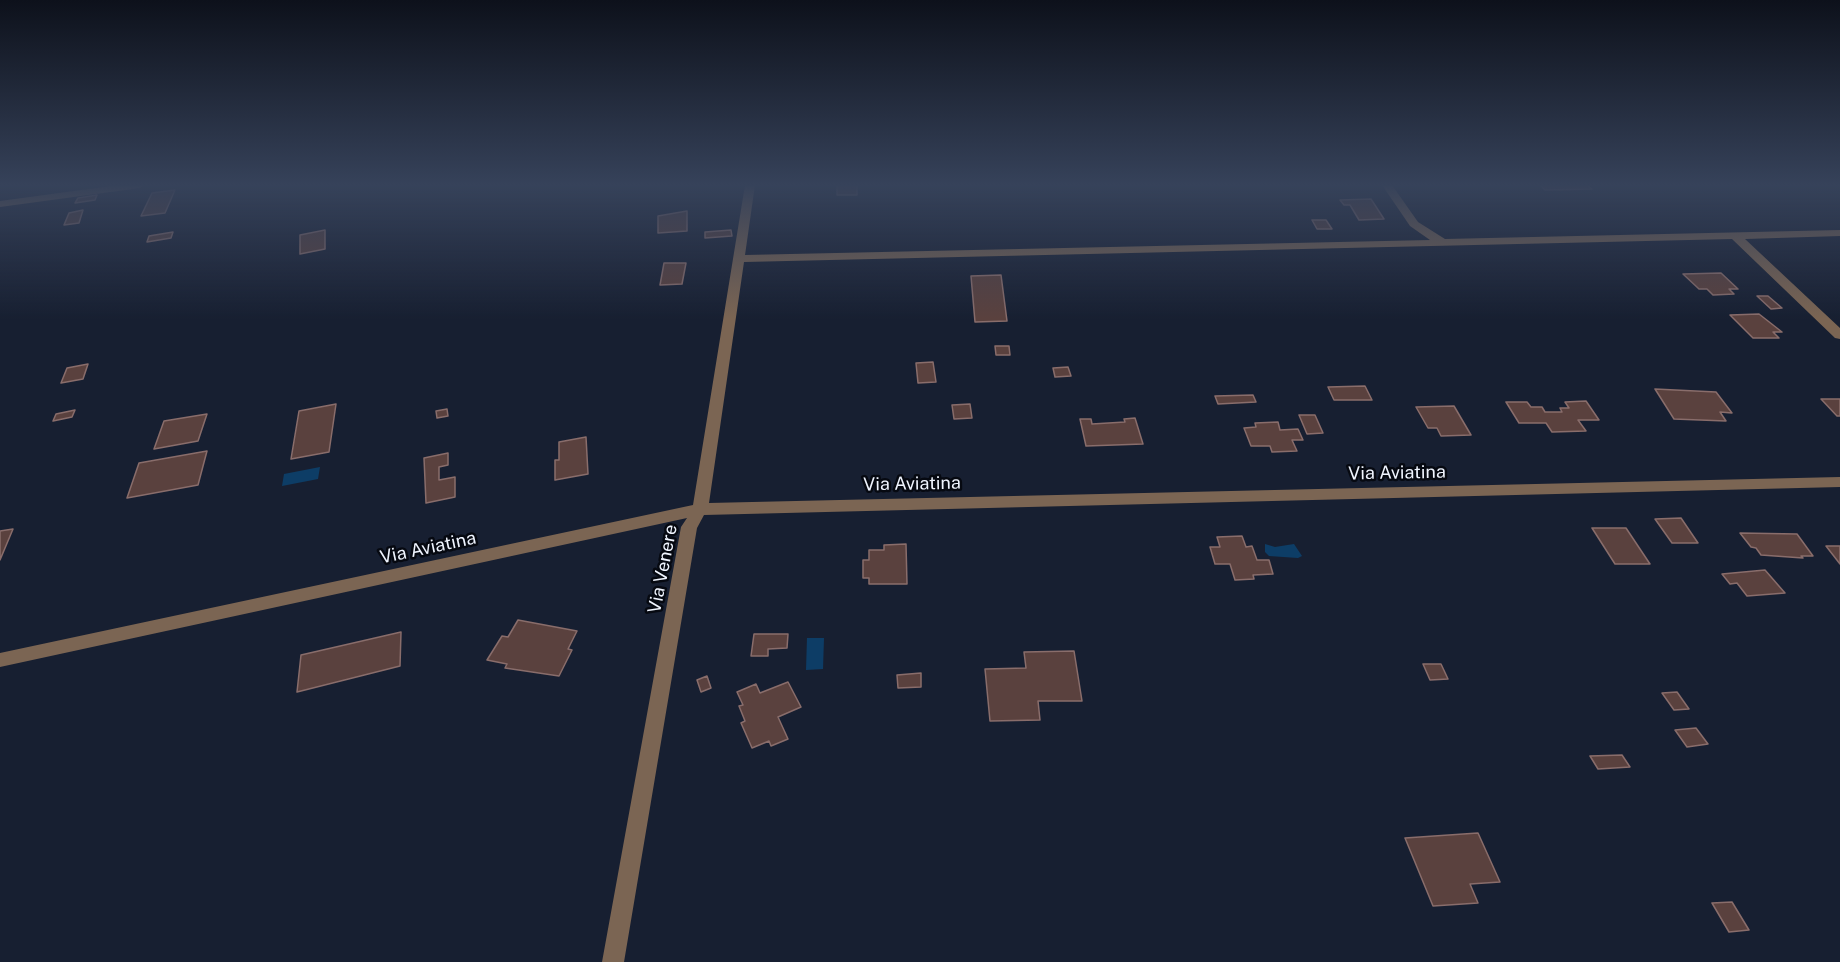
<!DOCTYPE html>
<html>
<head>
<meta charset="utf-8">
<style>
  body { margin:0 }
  canvas { display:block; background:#171f31 }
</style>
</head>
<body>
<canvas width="1840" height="962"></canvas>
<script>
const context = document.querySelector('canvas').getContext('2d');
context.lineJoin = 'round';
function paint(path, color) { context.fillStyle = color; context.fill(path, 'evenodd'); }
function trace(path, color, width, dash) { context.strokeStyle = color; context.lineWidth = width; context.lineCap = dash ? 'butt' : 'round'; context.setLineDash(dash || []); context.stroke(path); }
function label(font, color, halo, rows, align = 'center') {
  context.font = font + ' "Public Sans",sans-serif'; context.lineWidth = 5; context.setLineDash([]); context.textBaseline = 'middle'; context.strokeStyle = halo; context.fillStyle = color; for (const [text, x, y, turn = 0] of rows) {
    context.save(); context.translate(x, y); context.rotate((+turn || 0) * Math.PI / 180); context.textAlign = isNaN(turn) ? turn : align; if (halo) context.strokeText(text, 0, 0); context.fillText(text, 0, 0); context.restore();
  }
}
paint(new Path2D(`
  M 320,467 L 318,479 L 282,486 L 284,474 Z
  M 1265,544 L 1275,547 L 1294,544 L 1302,556 L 1298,558 L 1269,556 L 1265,552 Z
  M 807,638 L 824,638 L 823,669 L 806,670 Z`), '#0d3d66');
const building = new Path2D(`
  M 837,185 L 857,185 L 857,195 L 837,195 Z
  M 1540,185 L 1587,185 L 1592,189 L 1545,190 Z
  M 175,190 L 165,213 L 141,216 L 152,193 Z
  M 97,195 L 95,200 L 75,203 L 78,198 Z
  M 1371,199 L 1384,219 L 1359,220 L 1350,205 L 1344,205 L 1340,200 Z
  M 83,210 L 79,223 L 64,225 L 69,213 Z
  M 687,211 L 687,231 L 658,233 L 658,216 Z
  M 1312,220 L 1326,220 L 1332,229 L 1317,229 Z
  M 325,230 L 325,249 L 300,254 L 300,235 Z
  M 731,230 L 732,236 L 705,238 L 705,232 Z
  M 173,232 L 171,238 L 147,242 L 149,236 Z
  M 664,263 L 686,263 L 682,284 L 660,285 Z
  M 1721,273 L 1738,289 L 1729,289 L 1734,294 L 1713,295 L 1707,289 L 1699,289 L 1683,274 Z
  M 1001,275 L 1007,321 L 975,322 L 971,276 Z
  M 1757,296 L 1768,296 L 1782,308 L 1771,309 Z
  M 1759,314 L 1782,332 L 1773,332 L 1779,338 L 1753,338 L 1730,315 Z
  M 995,346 L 1009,346 L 1010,355 L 996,355 Z
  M 933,362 L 936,382 L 918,383 L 916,363 Z
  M 88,364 L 83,379 L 61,383 L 67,368 Z
  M 1068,367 L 1071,376 L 1055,377 L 1053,368 Z
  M 1365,386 L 1372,400 L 1334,400 L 1328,387 Z
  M 1655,389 L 1716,392 L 1732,413 L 1720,412 L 1726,421 L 1674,419 Z
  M 1253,395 L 1256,402 L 1218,404 L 1215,396 Z
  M 1821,399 L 1840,399 L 1840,416 L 1837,416 Z
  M 1586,401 L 1599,420 L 1578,420 L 1586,431 L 1552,432 L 1546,423 L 1519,423 L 1506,402 L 1527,402 L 1531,407 L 1542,407 L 1545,412 L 1562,412 L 1560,408 L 1569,408 L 1565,402 Z
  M 336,404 L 329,452 L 291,459 L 299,411 Z
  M 970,404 L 972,418 L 954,419 L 952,405 Z
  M 1454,406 L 1471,435 L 1441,436 L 1437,428 L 1428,428 L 1416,407 Z
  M 447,409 L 448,416 L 437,418 L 436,411 Z
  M 75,410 L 72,417 L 53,421 L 56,414 Z
  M 207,414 L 198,441 L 154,449 L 164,421 Z
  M 1299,415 L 1315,415 L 1323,433 L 1307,434 Z
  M 1135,418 L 1143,444 L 1086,446 L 1080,419 L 1091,419 L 1092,424 L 1125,422 L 1124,419 Z
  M 1278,422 L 1280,430 L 1298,429 L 1303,440 L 1292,440 L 1297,451 L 1272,452 L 1270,446 L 1251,446 L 1244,428 L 1256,427 L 1255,423 Z
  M 586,437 L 588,474 L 555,480 L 555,460 L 559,460 L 559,442 Z
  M 207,451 L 198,485 L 127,498 L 139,463 Z
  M 448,453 L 448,465 L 439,467 L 439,480 L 455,477 L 455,497 L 426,503 L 424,458 Z
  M 1681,518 L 1698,543 L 1672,543 L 1655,519 Z
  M 1592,528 L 1626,528 L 1650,564 L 1615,564 Z
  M 13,529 L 0,560 L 0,531 Z
  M 1740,533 L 1797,534 L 1813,556 L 1801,556 L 1803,558 L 1761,555 L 1756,548 L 1751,547 Z
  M 1242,536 L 1246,547 L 1252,546 L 1257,560 L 1269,560 L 1273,574 L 1253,575 L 1254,579 L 1235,580 L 1230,564 L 1215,564 L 1210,547 L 1220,547 L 1217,537 Z
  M 906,544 L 907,584 L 869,584 L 869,578 L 863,578 L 863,560 L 869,560 L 869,550 L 884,550 L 884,545 Z
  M 1826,546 L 1840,546 L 1840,564 Z
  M 1765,570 L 1785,593 L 1747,596 L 1737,583 L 1730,584 L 1722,574 Z
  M 518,620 L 577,631 L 568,649 L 572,650 L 559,676 L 505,668 L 507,664 L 487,660 L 502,636 L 508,637 Z
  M 401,632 L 400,666 L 297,692 L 301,655 Z
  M 754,634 L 788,634 L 787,648 L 768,649 L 768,656 L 751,656 Z
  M 1074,651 L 1082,701 L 1038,701 L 1040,720 L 990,721 L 985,669 L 1026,668 L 1024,652 Z
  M 1423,664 L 1441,664 L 1448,679 L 1430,680 Z
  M 921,673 L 921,687 L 898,688 L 897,675 Z
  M 707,676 L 711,688 L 701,692 L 697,680 Z
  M 788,682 L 801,707 L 778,717 L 788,739 L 771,746 L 769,741 L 752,748 L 741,723 L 745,721 L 739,706 L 743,705 L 737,692 L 756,684 L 760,693 Z
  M 1677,692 L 1689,709 L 1674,710 L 1662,693 Z
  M 1696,728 L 1708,744 L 1687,747 L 1675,730 Z
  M 1622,755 L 1630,767 L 1598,769 L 1590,756 Z
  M 1478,833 L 1500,882 L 1470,884 L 1478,903 L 1433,906 L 1405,838 Z
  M 1732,902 L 1749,930 L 1729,932 L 1712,903 Z`);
paint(building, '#5a413e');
trace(building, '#896d6b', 1.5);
paint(new Path2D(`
  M 118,185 L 145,185 L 140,188 L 0,207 L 0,201 Z
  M 745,185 L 755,185 L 745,255 L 1430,240 L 1410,226 L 1382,185 L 1392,185 L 1418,222 L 1445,239 L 1840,230 L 1840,236 L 1745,239 L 1840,328 L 1840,339 L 1835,338 L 1732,239 L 744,262 L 709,503 L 1840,477 L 1840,487 L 704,515 L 697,528 L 624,962 L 602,962 L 681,527 L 687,518 L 0,667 L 0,653 L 693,505 Z`), '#7b6553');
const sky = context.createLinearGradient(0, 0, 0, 319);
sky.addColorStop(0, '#0d111b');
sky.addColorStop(0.58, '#36425a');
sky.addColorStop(1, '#36425a00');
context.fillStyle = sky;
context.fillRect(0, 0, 1840, 319);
label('18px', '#f0f5ff', '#060911', [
  ["Via Aviatina",1397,473,-1],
  ["Via Aviatina",912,484,-1],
  ["Via Aviatina",428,548,-12],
  ["Via Venere",663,569,-79]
]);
</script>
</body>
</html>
